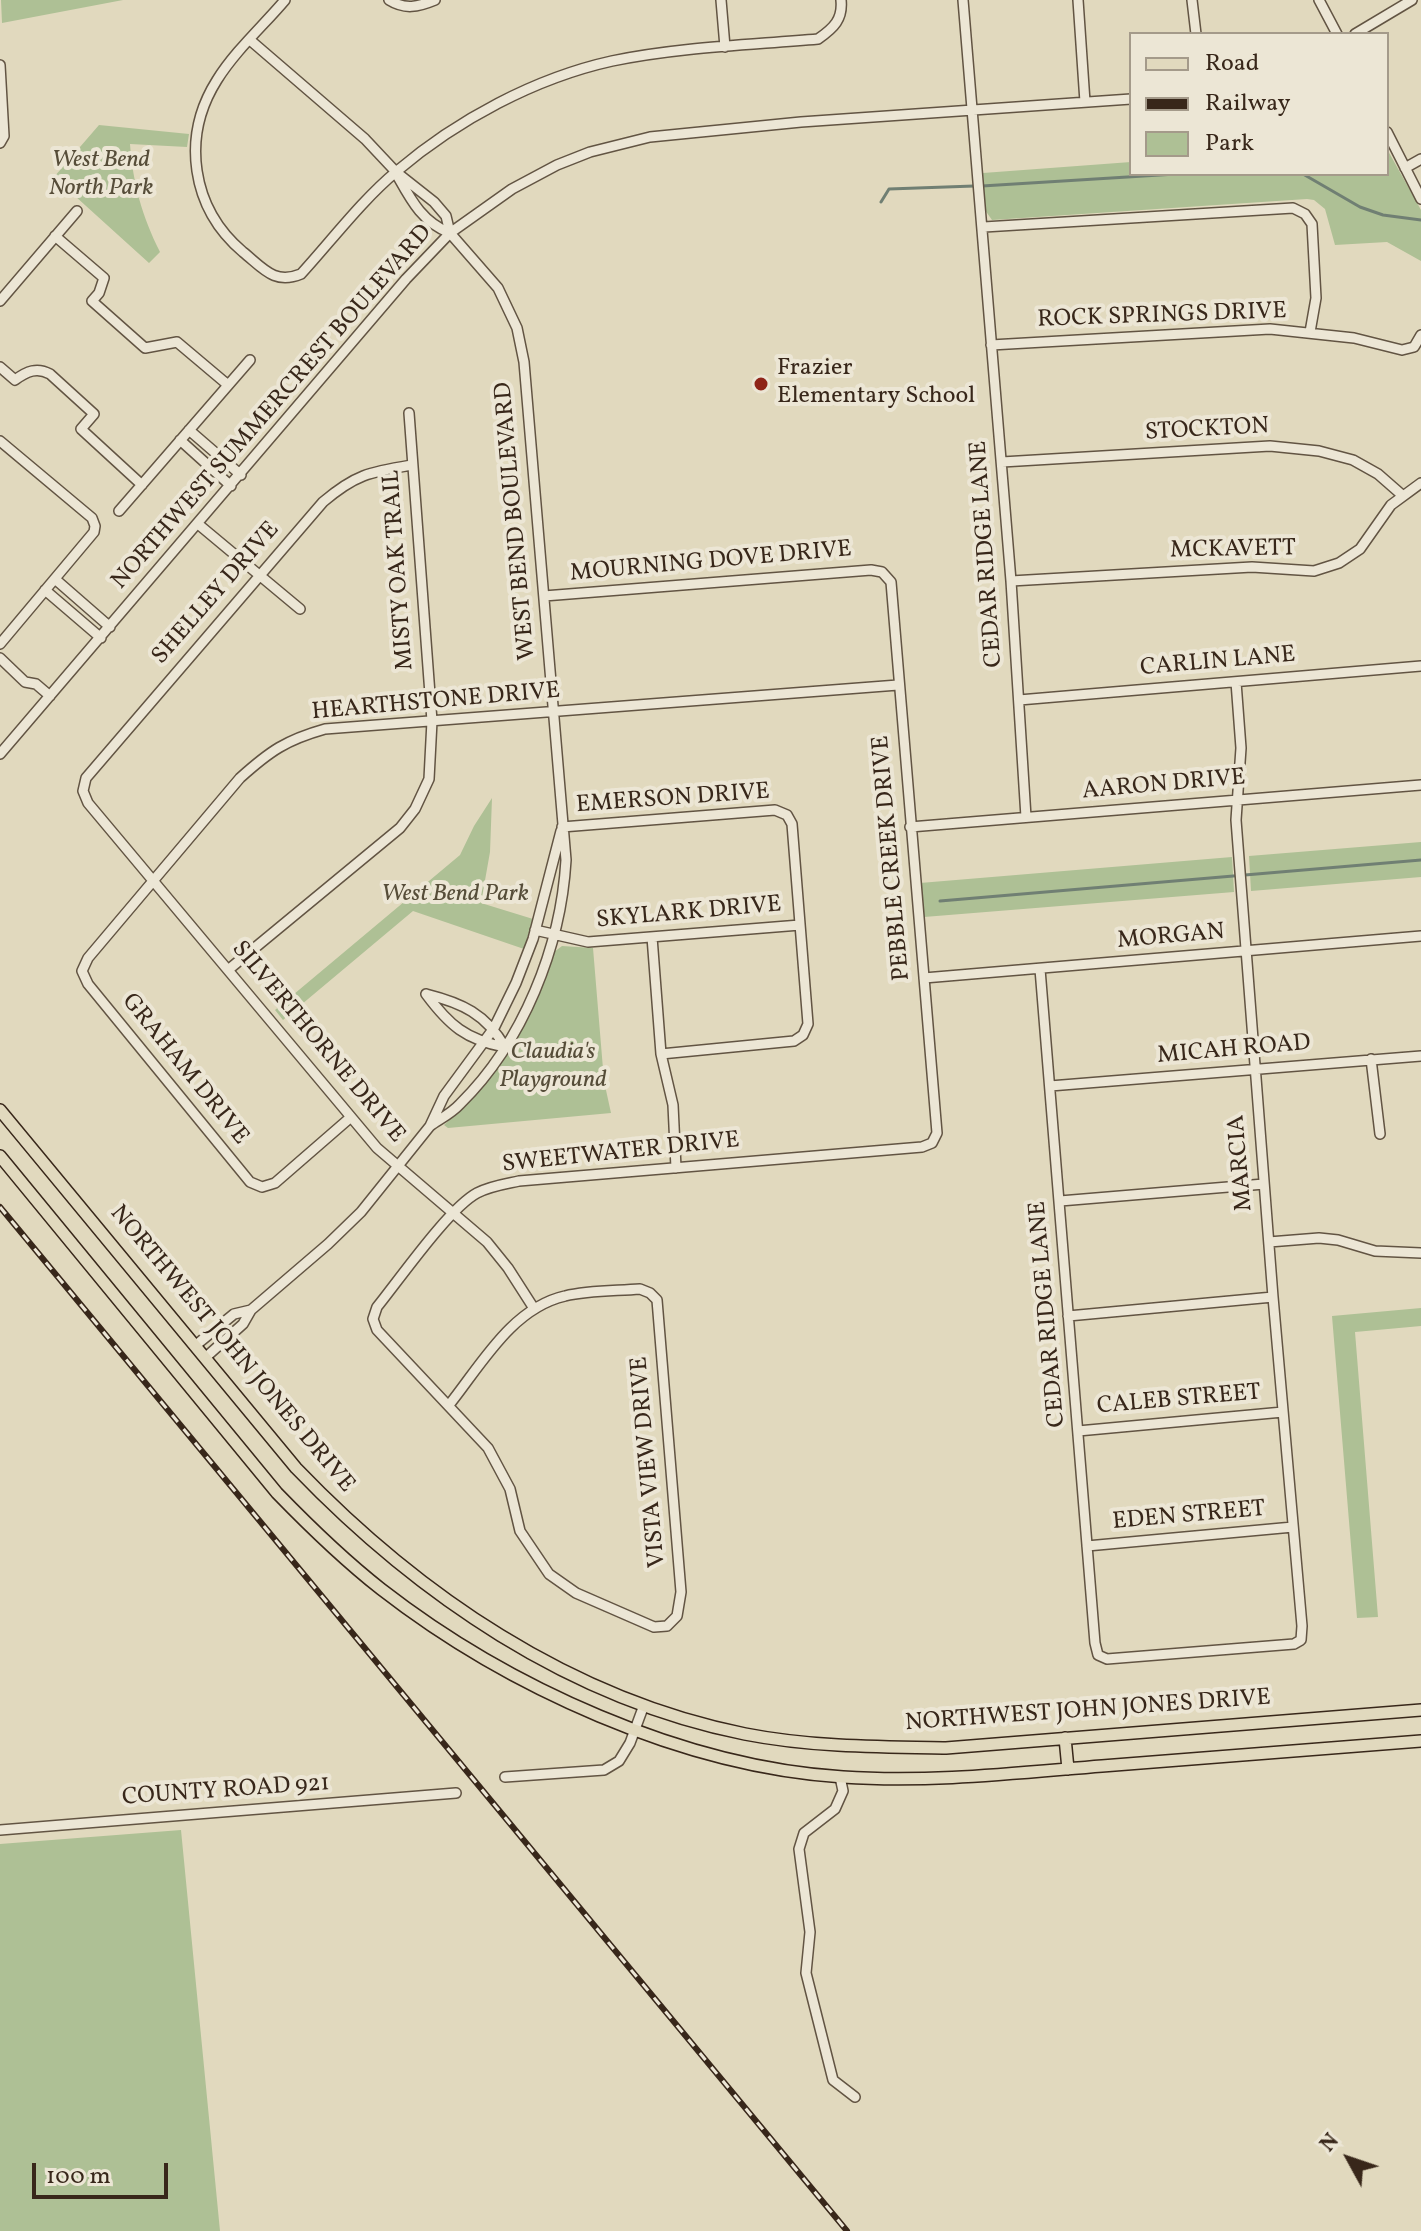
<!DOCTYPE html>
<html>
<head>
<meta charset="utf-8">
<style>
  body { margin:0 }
  #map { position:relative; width:1421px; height:2231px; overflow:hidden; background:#e1d9be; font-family:Vollkorn,serif }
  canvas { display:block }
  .legend { position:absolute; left:1129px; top:32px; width:260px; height:144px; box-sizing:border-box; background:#ece6d5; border:2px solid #a49a8a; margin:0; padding:10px 14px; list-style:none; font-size:24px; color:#38271a }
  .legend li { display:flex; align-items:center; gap:16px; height:40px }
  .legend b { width:40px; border:2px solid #a49a8a }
  .north { position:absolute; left:1309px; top:2119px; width:80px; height:80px; -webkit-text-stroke:6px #ece6d5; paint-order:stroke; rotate:310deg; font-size:22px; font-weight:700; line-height:32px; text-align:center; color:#38271a }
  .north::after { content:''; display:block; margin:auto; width:28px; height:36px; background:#38271a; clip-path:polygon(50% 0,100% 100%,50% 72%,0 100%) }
  .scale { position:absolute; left:32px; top:2163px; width:136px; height:36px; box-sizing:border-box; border:4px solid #38271a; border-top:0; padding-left:10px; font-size:24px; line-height:28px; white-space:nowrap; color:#38271a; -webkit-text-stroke:6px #ece6d5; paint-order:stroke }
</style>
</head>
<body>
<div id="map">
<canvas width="1421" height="2231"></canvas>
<ul class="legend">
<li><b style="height:10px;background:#e1d9be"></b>Road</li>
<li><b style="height:10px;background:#38271a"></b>Railway</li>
<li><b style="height:22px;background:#aec095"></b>Park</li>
</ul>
<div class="north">N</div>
<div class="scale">100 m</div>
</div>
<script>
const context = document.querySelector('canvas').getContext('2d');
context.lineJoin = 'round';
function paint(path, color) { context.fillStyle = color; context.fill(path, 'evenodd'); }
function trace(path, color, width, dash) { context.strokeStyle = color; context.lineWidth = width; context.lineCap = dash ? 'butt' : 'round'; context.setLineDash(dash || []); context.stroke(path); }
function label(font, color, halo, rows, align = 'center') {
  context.font = font + ' Vollkorn,serif'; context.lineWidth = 8; context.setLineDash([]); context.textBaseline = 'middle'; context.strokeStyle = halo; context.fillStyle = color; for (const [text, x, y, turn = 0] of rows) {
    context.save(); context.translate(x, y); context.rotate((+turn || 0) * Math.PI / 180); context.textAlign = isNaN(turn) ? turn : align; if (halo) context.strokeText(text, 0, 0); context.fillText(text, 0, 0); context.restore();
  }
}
paint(new Path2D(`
  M 1,0 L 123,0 L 2,23 Z
  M 99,125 L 189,134 L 187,147 L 130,144 C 133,184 142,216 160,252 L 149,263 L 54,177 Z
  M 1387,149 L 1421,210 L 1421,261 L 1387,242 L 1335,245 L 1325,209 L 1314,200 L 1307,199 L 992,220 L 985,210 L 983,173 L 1131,162 L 1131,174 L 1387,174 Z
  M 492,798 L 490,852 L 481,903 L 533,919 L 524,949 L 413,911 L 283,1020 L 275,1010 L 460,855 L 474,826 Z
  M 1421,842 L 1421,877 L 1251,891 L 1249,856 Z
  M 1232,857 L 1234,892 L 924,917 L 920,883 Z
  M 562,946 L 593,948 L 604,1081 L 611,1113 L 448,1128 L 444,1125 L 466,1104 L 491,1075 L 543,983 L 554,952 Z
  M 1421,1308 L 1421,1326 L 1355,1332 L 1378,1617 L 1357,1618 L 1332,1316 Z
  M 181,1830 L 220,2231 L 0,2231 L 0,1844 Z`), '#aec095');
trace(new Path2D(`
  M 1303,174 L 1360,207 L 1383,215 L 1421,220
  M 982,186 L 1176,174
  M 881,202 L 889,189 L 974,186
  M 940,901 L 1421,860`), '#707f73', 3);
const minor = new Path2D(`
  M 285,0 C 263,26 235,51 217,80 C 181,137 191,208 243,252 C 263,268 274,285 301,274 C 332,240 362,200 397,171 C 457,120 535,78 612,61 C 680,47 750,45 818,39 C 834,28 843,19 841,0
  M 389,0 C 405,10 418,7 435,0
  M 721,0 L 725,47
  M 963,0 L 1011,581 L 1026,817
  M 1078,0 L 1085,102
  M 1192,0 L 1196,34
  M 1319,0 L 1337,34
  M 1355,34 L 1412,0
  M 250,40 L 365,139 L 396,172 L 434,202 L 446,216 L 450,233 L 498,288 L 517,328 L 524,362 L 566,860 C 561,947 523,1042 460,1104 C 452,1113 440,1119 430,1126
  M 0,65 L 4,136 L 0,143
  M 1387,132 L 1421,199
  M 1405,168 L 1421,159
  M 397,175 C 411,200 422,222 450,233
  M 984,227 L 1293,208 L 1305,214 L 1312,224 L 1316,298 L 1310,332
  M 55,236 L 104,278 L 99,293 L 92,301 L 145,348 L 177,342 L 228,385
  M 0,301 L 77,211
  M 991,345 L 1270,329 L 1354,338 L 1402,350 L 1414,347 L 1421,335
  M 0,367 L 15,380 C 27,371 37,367 50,374 L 94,414 L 81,429 L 142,485
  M 189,430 L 241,475
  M 180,440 L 231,486
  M 0,441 L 92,518 L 95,526 L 94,532 L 0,644
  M 1002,462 L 1270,446 L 1319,451 L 1353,460 L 1378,474 L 1402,495
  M 412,465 C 370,472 356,474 323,502 L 86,778 L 83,791 L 88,803 L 377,1148 L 487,1242 L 508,1268 L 533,1307
  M 119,511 L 250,360
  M 198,524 L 300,609
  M 55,579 L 110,627
  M 1011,581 L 1252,567 L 1314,571 L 1339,563 L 1360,549 L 1391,505 L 1421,483
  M 45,590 L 101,638
  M 0,658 L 25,682 L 36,684 L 50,696
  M 1019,700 L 1421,666
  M 0,754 L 406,279 L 450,233 L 512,189 L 557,165 L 590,152 L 650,137 L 801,122 L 1131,99
  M 562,827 L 775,810 L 787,815 L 792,824 L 808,1024 L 803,1035 L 794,1041 L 661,1054
  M 910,827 L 1421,785
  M 535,930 L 588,942 L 800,925
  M 652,937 L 661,1054 L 673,1105 L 676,1168
  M 1040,969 L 1095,1643 L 1098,1655 L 1107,1659 L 1294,1644 L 1301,1640 L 1302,1626 L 1273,1297 L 1236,820 L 1241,748 L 1236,682
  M 228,970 L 400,828 L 415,809 L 429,779 L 432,721 L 409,413
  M 924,978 L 1421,936
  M 426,994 C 462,1003 486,1014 505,1047
  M 426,994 C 449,1025 466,1040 505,1047
  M 1371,1059 L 1380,1134
  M 1050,1086 L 1421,1056
  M 351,1117 L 275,1183 L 262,1187 L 250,1182 L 88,984 L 82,971 L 88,958 L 240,778 C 270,751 286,740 325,729 L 898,685
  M 1060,1201 L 1264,1184
  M 1269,1242 L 1319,1238 L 1338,1240 L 1375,1251 L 1421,1253
  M 1068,1316 L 1273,1297
  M 196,1345 L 234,1314 L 251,1310
  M 206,1357 L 243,1324 L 251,1310 L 328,1244 L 361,1212 L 430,1126 L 444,1096 L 494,1028 L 516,983 L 533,939 L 561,831
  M 449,1405 C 481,1365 512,1308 565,1296 C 589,1290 616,1291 640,1289 L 650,1293 L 657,1300 L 681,1592 L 677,1616 L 667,1626 L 654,1627 L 576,1593 L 549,1574 L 520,1531 L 510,1489 L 488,1448 L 377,1330 L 373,1319 L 377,1307 C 399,1280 449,1208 477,1193 C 490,1186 505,1184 519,1181 L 922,1147 L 932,1143 L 937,1133 L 891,582 L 882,572 L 871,570 L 544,596
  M 1078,1431 L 1283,1412
  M 1087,1546 L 1293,1527
  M 505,1777 L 604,1770 L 619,1761 L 630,1743 L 644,1705
  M 840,1777 L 843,1791 L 835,1809 L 804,1833 L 799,1849 L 810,1932 L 806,1973 L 833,2080 L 855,2097
  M 0,1830 L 456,1793`);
const major = new Path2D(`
  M 0,1110 L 296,1468 C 418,1595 570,1699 745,1734 C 811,1747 880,1747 946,1748 L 1421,1710
  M 0,1156 L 277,1493 C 310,1527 344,1560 381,1589 C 507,1687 683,1767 843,1777 C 929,1783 1016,1773 1102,1766 C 1208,1758 1314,1749 1421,1741
  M 1065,1738 L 1068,1769`);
trace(minor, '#625443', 12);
trace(major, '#38271a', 14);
trace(minor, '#ece6d5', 9);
trace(major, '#e1d9be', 11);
const rail = new Path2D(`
  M 0,1207 L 847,2231`);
trace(rail, '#38271a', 6);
trace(rail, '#ece6d5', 3, [9]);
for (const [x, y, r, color] of [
  [761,384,8,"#8f2418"]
]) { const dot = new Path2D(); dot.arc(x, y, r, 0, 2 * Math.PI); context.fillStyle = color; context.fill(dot); trace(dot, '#ece6d5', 3); }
label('italic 24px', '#564d39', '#ece6d5', [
  ["West Bend",101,162],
  ["North Park",101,190],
  ["West Bend Park",455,896],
  ["Claudia's",553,1054],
  ["Playground",553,1082]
]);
label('24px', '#38271a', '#ece6d5', [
  ["ROCK SPRINGS DRIVE",1162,317,-2],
  ["NORTHWEST SUMMERCREST BOULEVARD",273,408,-49],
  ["STOCKTON",1207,431,-3],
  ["WEST BEND BOULEVARD",517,521,-95],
  ["MCKAVETT",1233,551,-1],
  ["CEDAR RIDGE LANE",988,554,-94],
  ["MOURNING DOVE DRIVE",711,563,-5],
  ["MISTY OAK TRAIL",400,570,-94],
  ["SHELLEY DRIVE",217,594,-49],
  ["CARLIN LANE",1218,663,-5],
  ["HEARTHSTONE DRIVE",436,703,-5],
  ["AARON DRIVE",1164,786,-5],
  ["EMERSON DRIVE",673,800,-4],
  ["PEBBLE CREEK DRIVE",893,858,-95],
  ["SKYLARK DRIVE",689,914,-5],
  ["MORGAN",1171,938,-5],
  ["SILVERTHORNE DRIVE",317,1043,50],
  ["MICAH ROAD",1234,1051,-5],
  ["GRAHAM DRIVE",184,1070,51],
  ["SWEETWATER DRIVE",621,1154,-6],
  ["MARCIA",1242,1163,-95],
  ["CEDAR RIDGE LANE",1049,1314,-95],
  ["NORTHWEST JOHN JONES DRIVE",231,1350,50],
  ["CALEB STREET",1179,1401,-5],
  ["VISTA VIEW DRIVE",650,1462,-95],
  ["EDEN STREET",1189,1517,-5],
  ["NORTHWEST JOHN JONES DRIVE",1088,1712,-4],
  ["COUNTY ROAD 921",226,1792,-4]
]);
label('24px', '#38271a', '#ece6d5', [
  ["Frazier",777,370],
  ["Elementary School",777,398]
], 'left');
</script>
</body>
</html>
